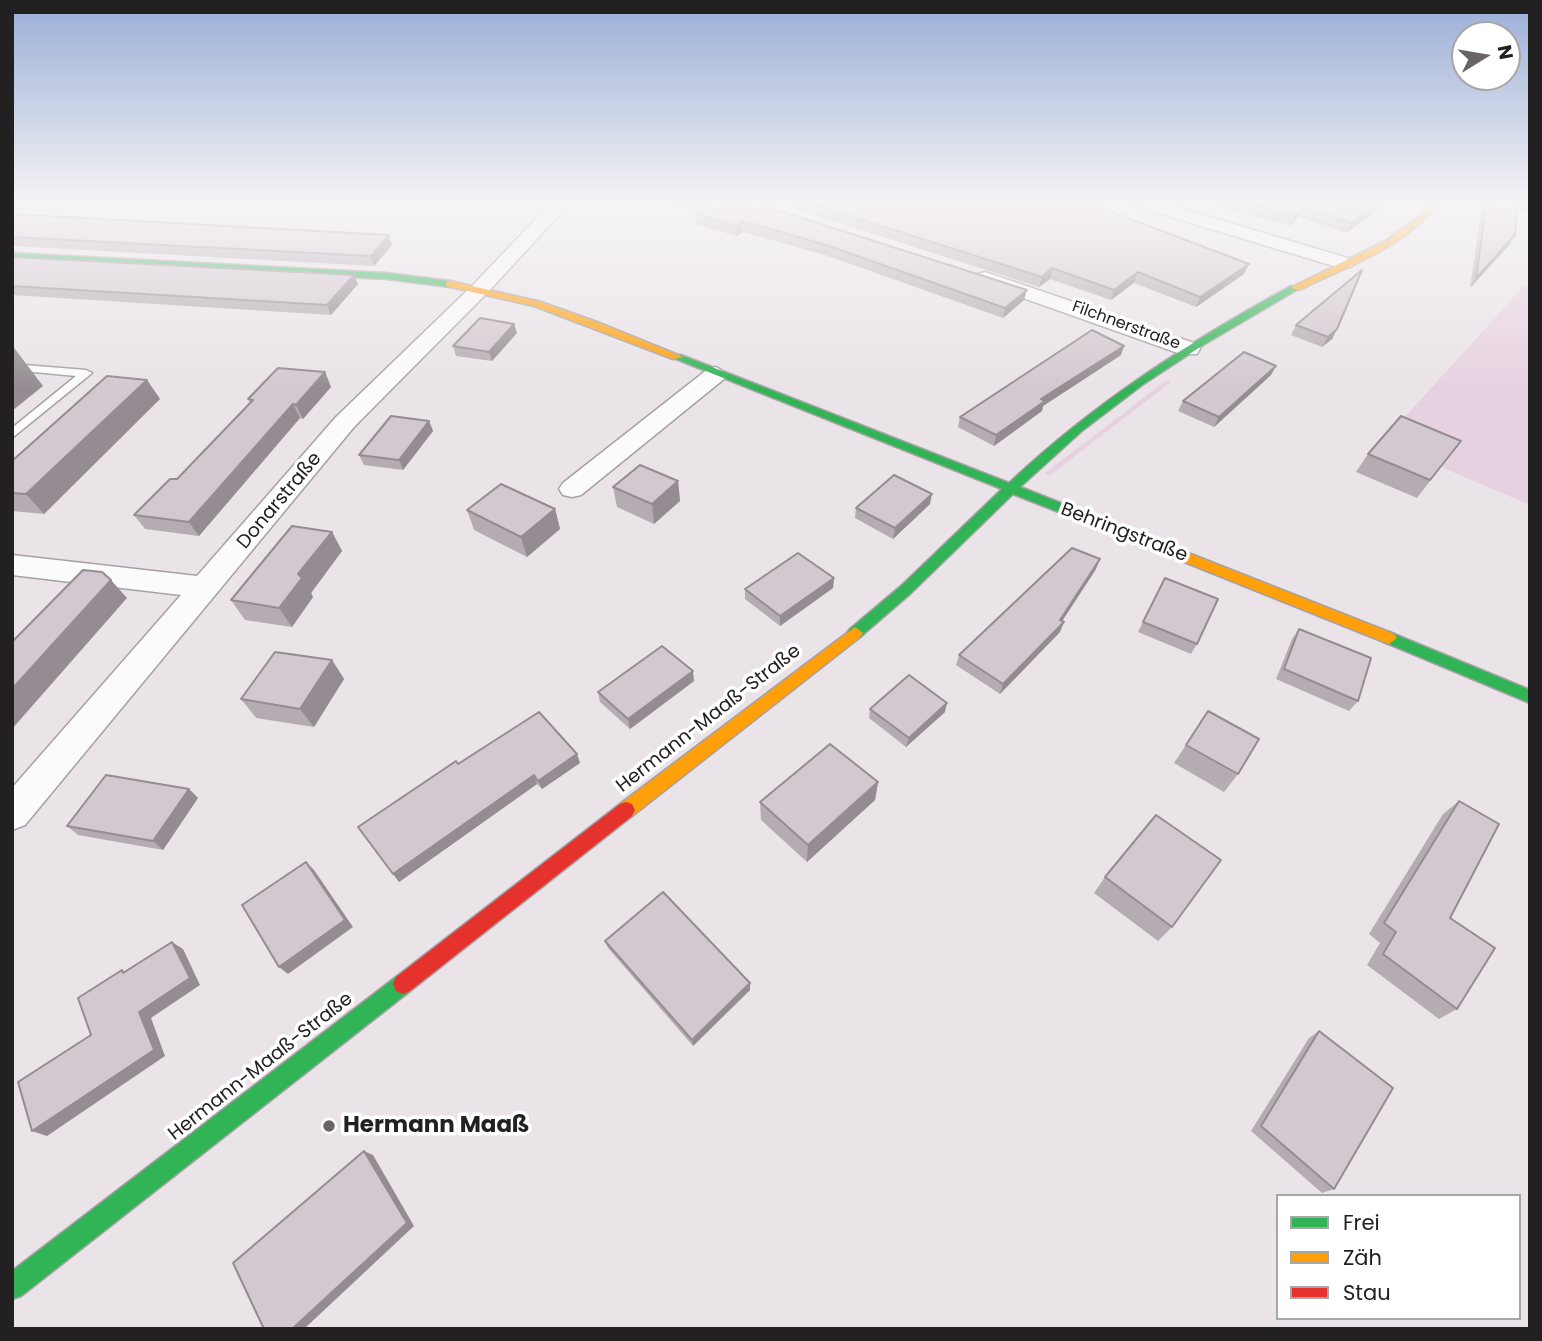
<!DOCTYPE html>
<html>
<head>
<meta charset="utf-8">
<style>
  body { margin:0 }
  #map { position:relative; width:1542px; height:1341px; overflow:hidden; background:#eae4e8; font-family:Poppins,sans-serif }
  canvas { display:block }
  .frame { position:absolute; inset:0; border:14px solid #232022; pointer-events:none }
  .legend { position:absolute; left:1276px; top:1194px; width:245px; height:126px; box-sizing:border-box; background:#fff; border:2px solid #a7a6a7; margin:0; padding:9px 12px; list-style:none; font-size:21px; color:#232022 }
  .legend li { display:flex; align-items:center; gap:14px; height:35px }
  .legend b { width:35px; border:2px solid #a7a6a7 }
  .north { position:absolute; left:1451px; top:21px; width:70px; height:70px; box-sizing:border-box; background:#fff; border:2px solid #a7a6a7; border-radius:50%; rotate:79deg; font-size:19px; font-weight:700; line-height:28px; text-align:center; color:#232022 }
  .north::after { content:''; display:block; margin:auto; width:24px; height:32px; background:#696567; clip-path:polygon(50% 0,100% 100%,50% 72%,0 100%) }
</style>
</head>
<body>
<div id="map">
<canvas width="1542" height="1341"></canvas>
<div class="frame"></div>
<ul class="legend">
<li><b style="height:9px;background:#30b455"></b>Frei</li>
<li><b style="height:9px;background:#ff9f0a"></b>Zäh</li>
<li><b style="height:9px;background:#e5322d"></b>Stau</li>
</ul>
<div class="north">N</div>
</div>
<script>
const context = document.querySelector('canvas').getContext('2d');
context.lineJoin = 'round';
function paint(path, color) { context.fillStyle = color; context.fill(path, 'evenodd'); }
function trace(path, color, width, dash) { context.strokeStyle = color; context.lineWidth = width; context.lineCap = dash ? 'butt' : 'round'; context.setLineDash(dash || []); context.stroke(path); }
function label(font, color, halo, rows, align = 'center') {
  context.font = font + ' Poppins,sans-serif'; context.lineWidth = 7; context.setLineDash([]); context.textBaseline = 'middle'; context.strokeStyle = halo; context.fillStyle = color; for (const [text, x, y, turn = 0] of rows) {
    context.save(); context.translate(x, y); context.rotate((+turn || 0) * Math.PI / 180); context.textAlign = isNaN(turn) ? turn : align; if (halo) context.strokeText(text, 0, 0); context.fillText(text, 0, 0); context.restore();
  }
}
paint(new Path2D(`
  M 1524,286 L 1530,288 L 1530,505 L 1382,442 Z
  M 1167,380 L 1171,382 L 1049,476 L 1045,473 Z`), '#e6d1e0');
const lane = new Path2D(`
  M 12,364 L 86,370 L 92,373 L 12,438 L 12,428 L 76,376 L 12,370 Z`);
const street = new Path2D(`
  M 553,201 L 572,201 L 488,292 L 354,427 L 25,825 L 12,830 L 12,788 L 181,595 L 12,575 L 12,555 L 197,576 L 336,417 L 474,284 Z
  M 1128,201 L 1156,201 L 1351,259 L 1354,263 L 1351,267 L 1337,267 L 1131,205 Z
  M 985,272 L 1197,344 L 1200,349 L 1197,354 L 1181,354 L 978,282 L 975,278 L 978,274 Z
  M 716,367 L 727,374 L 724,379 L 581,495 L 572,497 L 563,495 L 559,489 L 563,483 L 708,369 Z`);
const fast = new Path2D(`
  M 12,253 L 387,273 L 450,281 L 455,284 L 450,287 L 387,279 L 12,259 Z
  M 1291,286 L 1300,288 L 1203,345 L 1142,385 L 1083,430 L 1020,487 L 1122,527 L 1124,530 L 1122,533 L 1112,533 L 1013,494 L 911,593 L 860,637 L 855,639 L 847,633 L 850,629 L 901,586 L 1002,489 L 671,357 L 681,355 L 1009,483 C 1094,403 1190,341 1291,286 Z
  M 1389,632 L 1530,690 L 1530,703 L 1384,642 L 1381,638 L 1384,634 Z
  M 403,974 L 410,977 L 413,984 L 410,991 L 21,1296 L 12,1299 L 12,1271 L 396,977 Z`);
const slow = new Path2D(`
  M 1432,201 L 1441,201 C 1405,248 1350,265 1299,290 L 1290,288 L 1387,240 L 1420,215 Z
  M 450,281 L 541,302 L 597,322 L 683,357 L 673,359 L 534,306 L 446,286 L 446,282 Z
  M 1117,525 L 1394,634 L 1397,638 L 1389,644 L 1384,642 L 1112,533 L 1110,530 L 1112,527 Z
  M 855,627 L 863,633 L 860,637 L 632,816 L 626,818 L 620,816 L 617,810 L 620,804 Z`);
const jam = new Path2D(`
  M 626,802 L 632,804 L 635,810 L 632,816 L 410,991 L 403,994 L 396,991 L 393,984 L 396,977 L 620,804 Z`);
trace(lane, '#a5a1a4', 3);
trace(street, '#a5a1a4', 3);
trace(fast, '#a5a1a4', 3);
trace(slow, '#a5a1a4', 3);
trace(jam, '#a5a1a4', 3);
paint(lane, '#fcfbfc');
paint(street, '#fcfbfc');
paint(fast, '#30b455');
paint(slow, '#ff9f0a');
paint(jam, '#e5322d');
paint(new Path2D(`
  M 642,201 L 749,201 L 1024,300 L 1003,318 L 828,256 L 743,232 L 736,236 L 696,224 L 696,213 L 701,210 L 642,203 Z
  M 771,201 L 1083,201 L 1249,264 L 1244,274 L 1196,307 L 1134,283 L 1111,300 L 1050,279 L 1039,287 Z
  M 1195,201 L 1396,201 L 1395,202 L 1390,201 L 1346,233 L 1299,217 L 1290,226 Z
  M 1485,201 L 1530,201 L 1530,212 L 1518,210 L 1515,235 L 1509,245 L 1470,288 L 1482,205 Z
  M 12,214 L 389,235 L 392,245 L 374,266 L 12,246 Z
  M 12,257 L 358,284 L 331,315 L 12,295 Z
  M 514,324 L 517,333 L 492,361 L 456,356 L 453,346 Z
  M 1296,325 L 1337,329 L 1332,339 L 1322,347 L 1291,335 Z
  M 1121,355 L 1043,406 L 1042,411 L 994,446 L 958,427 L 960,417 Z
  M 325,372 L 331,387 L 303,419 L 300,418 L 199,536 L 145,529 L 134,515 L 177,479 L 250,403 L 248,399 Z
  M 1271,375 L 1214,427 L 1178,411 L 1183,401 Z
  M 147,380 L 160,399 L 44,514 L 12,511 L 12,461 Z
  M 429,421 L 433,431 L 403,470 L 364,465 L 359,455 Z
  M 1461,441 L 1417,498 L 1356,472 L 1368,454 Z
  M 678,481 L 680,501 L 654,524 L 617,507 L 613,487 Z
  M 930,504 L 893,539 L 855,518 L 856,508 Z
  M 555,509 L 560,529 L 527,557 L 474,530 L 467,510 Z
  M 332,532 L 342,551 L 311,593 L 313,597 L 292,627 L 245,620 L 231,600 Z
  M 1096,569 L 1062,621 L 1064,622 L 1060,632 L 1000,694 L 956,665 L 959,655 Z
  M 834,578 L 833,588 L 780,626 L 745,599 L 745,589 Z
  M 1165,578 L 1197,644 L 1191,654 L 1138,632 Z
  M 1299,629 L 1358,701 L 1349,711 L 1276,679 L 1292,639 Z
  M 332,660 L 344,679 L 314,727 L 256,718 L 241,699 Z
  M 694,681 L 630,729 L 600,702 L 598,692 Z
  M 870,709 L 945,712 L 906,747 L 869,718 Z
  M 1208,711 L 1238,774 L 1224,792 L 1174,763 Z
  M 577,754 L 580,763 L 542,789 L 537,784 L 399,882 L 458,764 Z
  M 878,782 L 875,800 L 807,862 L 761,820 L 760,802 Z
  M 189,789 L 198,798 L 163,850 L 78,835 L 67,826 Z
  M 1459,801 L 1450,918 L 1457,1009 L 1439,1019 L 1367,965 L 1380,943 L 1369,934 L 1443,814 Z
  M 1105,877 L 1172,927 L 1158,941 L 1094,893 Z
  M 605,941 L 750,990 L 693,1046 L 608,948 Z
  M 1319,1031 L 1334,1189 L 1322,1193 L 1251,1131 L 1309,1038 Z`), '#b5acb3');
paint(new Path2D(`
  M 1381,201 L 1390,201 L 1346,233 L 1351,223 Z
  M 1304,207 L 1299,217 L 1290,226 L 1295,216 Z
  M 743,221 L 743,232 L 736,236 L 735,226 Z
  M 389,235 L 392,245 L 374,266 L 371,256 Z
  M 1515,235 L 1509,245 L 1470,288 L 1476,278 Z
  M 1249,264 L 1244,274 L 1196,307 L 1200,297 Z
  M 1052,268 L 1050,279 L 1039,287 L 1042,277 Z
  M 1138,272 L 1134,283 L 1111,300 L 1114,290 Z
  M 354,275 L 358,284 L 331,315 L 327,305 Z
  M 1027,290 L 1024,300 L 1003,318 L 1005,308 Z
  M 514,324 L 517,333 L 492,361 L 489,352 Z
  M 1337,329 L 1332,339 L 1322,347 L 1328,337 Z
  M 12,345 L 43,386 L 12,411 Z
  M 1124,346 L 1121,355 L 1043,406 L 1042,411 L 994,446 L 996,435 L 1041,399 Z
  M 1276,366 L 1271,375 L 1214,427 L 1219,417 Z
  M 325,372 L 331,387 L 303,419 L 296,405 Z
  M 147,380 L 160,399 L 44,514 L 26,494 Z
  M 293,404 L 300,418 L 199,536 L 189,522 Z
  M 429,421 L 433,431 L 403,470 L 399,460 Z
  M 678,481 L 680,501 L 654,524 L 652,504 Z
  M 932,494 L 930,504 L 893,539 L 895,528 Z
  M 555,509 L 560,529 L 527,557 L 521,537 Z
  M 332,532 L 342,551 L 311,593 L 313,597 L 292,627 L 279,608 L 298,574 Z
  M 1100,559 L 1096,569 L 1057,629 L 1064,622 L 1060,632 L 1000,694 L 1003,684 L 1060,620 Z
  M 834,578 L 833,588 L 780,626 L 780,616 Z
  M 111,580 L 127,598 L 12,729 L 12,689 Z
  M 332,660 L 344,679 L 314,727 L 300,709 Z
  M 693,671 L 694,681 L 630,729 L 628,719 Z
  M 947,703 L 945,712 L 906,747 L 909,738 Z
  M 577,754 L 580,763 L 542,789 L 538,781 Z
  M 534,775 L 537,784 L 399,882 L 393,874 Z
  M 878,782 L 875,800 L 807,862 L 808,845 Z
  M 189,789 L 198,798 L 163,850 L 153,841 Z
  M 306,862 L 314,870 L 353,927 L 288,974 L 279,967 Z
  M 172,942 L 183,949 L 200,985 L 151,1018 L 165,1056 L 47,1136 L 32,1131 Z
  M 750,983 L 750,990 L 693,1046 L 692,1040 Z
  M 364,1151 L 373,1155 L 414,1226 L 304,1329 L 292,1329 Z`), '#948c92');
const building = new Path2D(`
  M 710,201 L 749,201 L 1027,290 L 1005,308 L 829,246 L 743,221 L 735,226 L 696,213 L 716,202 Z
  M 803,201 L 1083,201 L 1249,264 L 1200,297 L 1138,272 L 1114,290 L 1052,268 L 1042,277 Z
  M 1238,201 L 1381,201 L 1351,223 L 1304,207 L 1295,216 Z
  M 1487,201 L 1518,202 L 1515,235 L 1476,278 Z
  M 12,214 L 389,235 L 371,256 L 12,237 Z
  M 12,257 L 354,275 L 327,305 L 12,286 Z
  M 1362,270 L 1337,329 L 1328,337 L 1296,325 Z
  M 480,318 L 514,324 L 489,352 L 453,346 Z
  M 1092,330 L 1124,346 L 1041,399 L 1045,401 L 996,435 L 960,417 Z
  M 1244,352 L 1276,366 L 1219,417 L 1183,401 Z
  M 278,368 L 325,372 L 296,405 L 293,404 L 189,522 L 134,515 L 170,479 L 177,479 L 253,400 L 248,399 Z
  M 107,376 L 147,380 L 26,494 L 12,493 L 12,461 Z
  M 391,416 L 429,421 L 399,460 L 359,455 Z
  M 1401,416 L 1461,441 L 1430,480 L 1368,454 Z
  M 640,465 L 678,481 L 652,504 L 613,487 Z
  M 894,475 L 932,494 L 895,528 L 856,508 Z
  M 501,484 L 555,509 L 521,537 L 467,510 Z
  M 292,526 L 332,532 L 298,574 L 302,578 L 279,608 L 231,600 Z
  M 1072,548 L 1100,559 L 1060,620 L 1064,622 L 1003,684 L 959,655 Z
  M 798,553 L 834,578 L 780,616 L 745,589 Z
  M 83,570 L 102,572 L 111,580 L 12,689 L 12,642 Z
  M 1165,578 L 1218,599 L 1197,644 L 1143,622 Z
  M 1299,629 L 1371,658 L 1358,701 L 1284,669 Z
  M 662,646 L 693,671 L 628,719 L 598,692 Z
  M 275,652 L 332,660 L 300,709 L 241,699 Z
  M 909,675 L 947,703 L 909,738 L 870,709 Z
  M 1208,711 L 1259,739 L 1238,774 L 1186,745 Z
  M 539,712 L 577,754 L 538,781 L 534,775 L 393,874 L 358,827 L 456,761 L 458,764 Z
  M 830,744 L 878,782 L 808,845 L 760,802 Z
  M 106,775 L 189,789 L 153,841 L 67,826 Z
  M 1459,801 L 1499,824 L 1450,918 L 1495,948 L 1457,1009 L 1383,954 L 1396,932 L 1384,923 Z
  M 1156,815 L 1221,860 L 1172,927 L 1105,877 Z
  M 306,862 L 345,920 L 279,967 L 242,905 Z
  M 663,892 L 750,983 L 692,1040 L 605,941 Z
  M 172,942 L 190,978 L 139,1012 L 154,1050 L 32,1131 L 18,1082 L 91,1035 L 78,998 L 122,970 L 123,973 Z
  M 1319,1031 L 1393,1088 L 1334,1189 L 1261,1126 Z
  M 364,1151 L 407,1223 L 292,1329 L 264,1329 L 233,1263 Z`);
paint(building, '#d3c8d0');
trace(building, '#948c92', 2);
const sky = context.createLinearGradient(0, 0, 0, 389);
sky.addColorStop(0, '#99aed6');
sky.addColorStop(0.52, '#f6f3f5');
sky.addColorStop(1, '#f6f3f500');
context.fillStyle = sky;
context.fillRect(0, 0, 1542, 389);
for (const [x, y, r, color] of [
  [329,1126,7,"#696567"]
]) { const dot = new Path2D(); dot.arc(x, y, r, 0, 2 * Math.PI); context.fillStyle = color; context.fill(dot); trace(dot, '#fff', 2.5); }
label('16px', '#232022', '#fff', [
  ["Filchnerstraße",1126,326,20]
]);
label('19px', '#232022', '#fff', [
  ["Donarstraße",280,501,-50],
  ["Behringstraße",1124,533,21],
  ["Hermann-Maaß-Straße",709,719,-38],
  ["Hermann-Maaß-Straße",261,1067,-38]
]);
label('bold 23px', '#232022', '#fff', [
  ["Hermann Maaß",343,1126]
], 'left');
</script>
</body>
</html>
